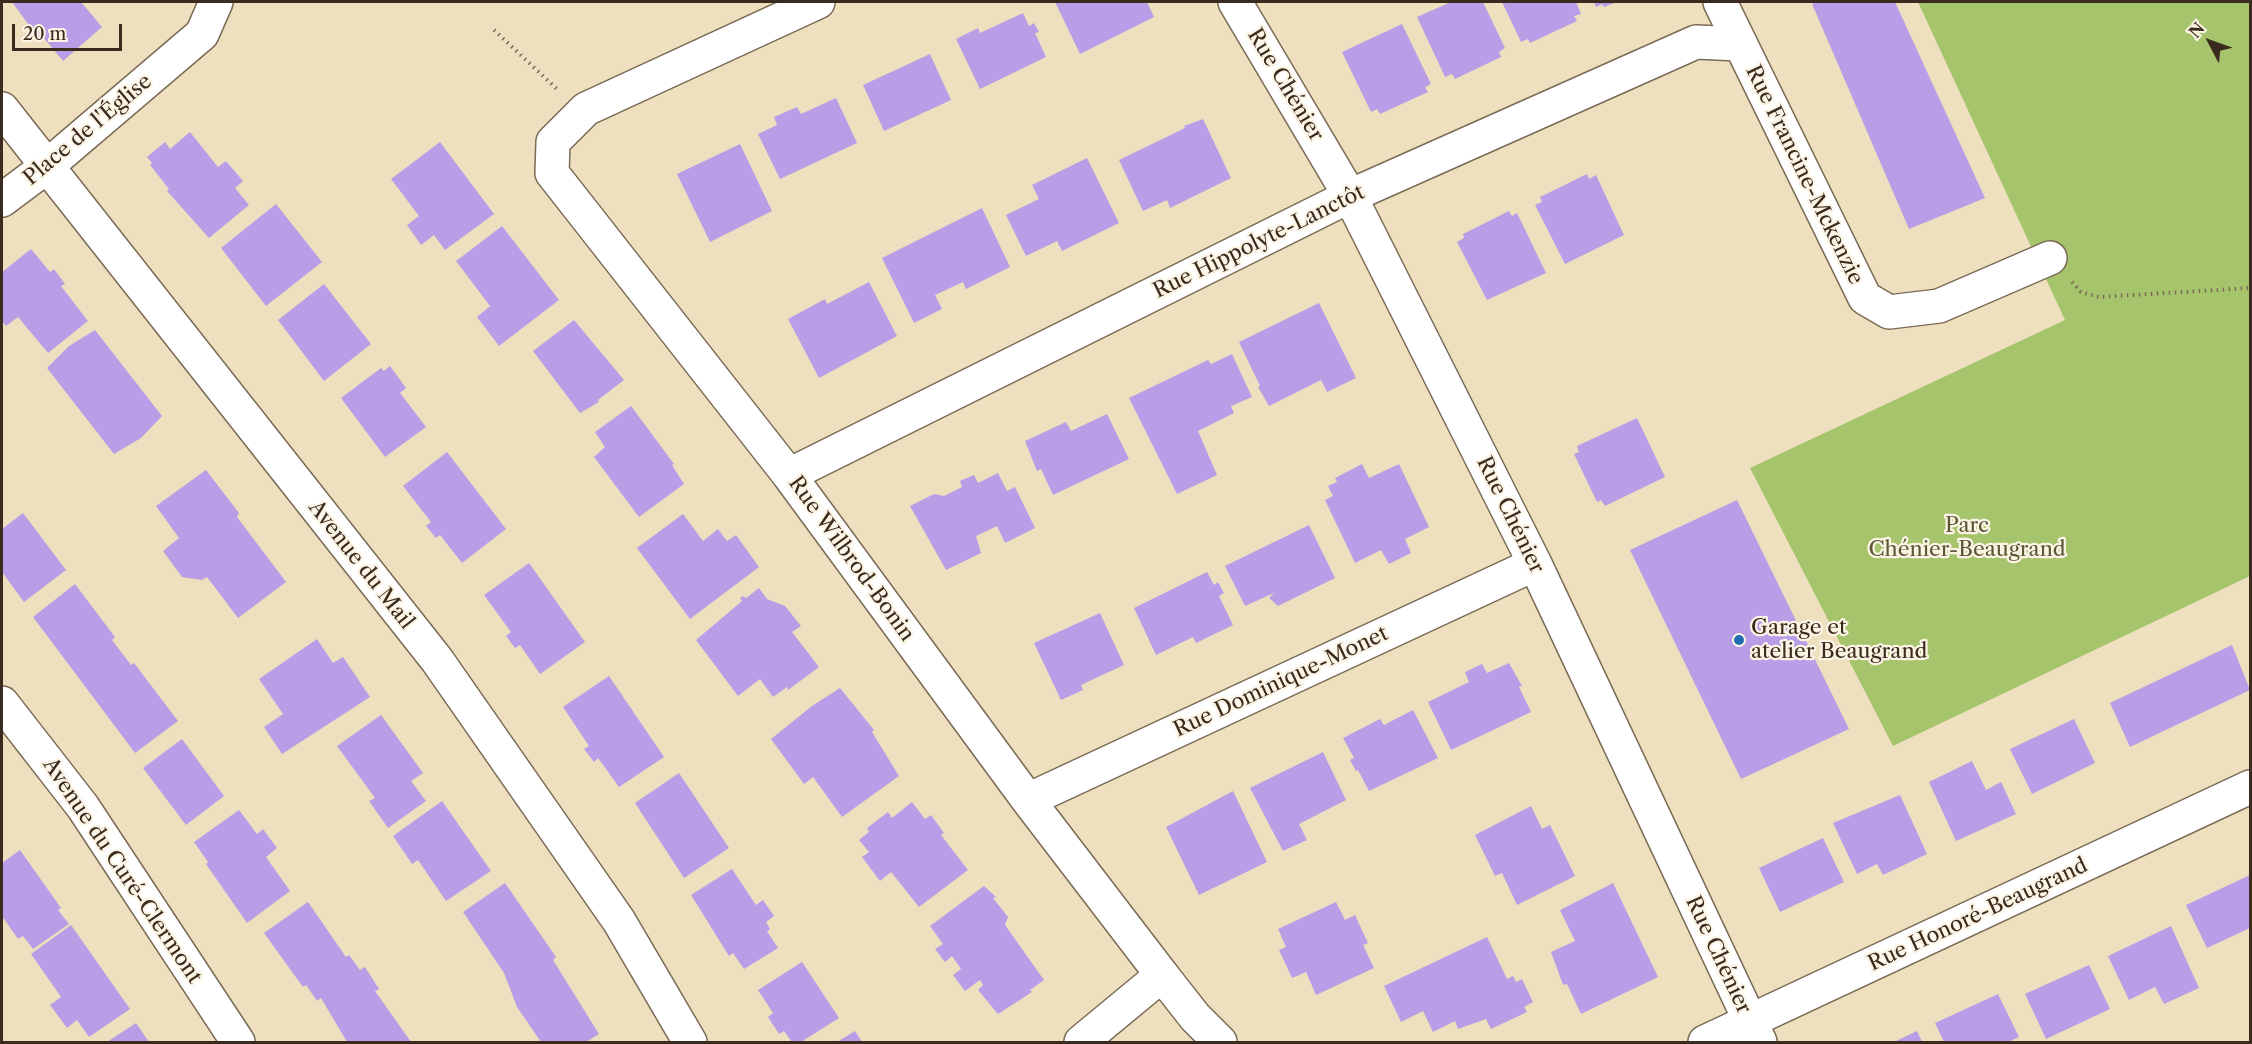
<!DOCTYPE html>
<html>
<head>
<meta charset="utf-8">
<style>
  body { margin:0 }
  #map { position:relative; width:2252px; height:1044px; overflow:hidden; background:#eee0be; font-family:"Libre Caslon Text",serif }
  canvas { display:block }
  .frame { position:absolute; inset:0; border:3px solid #3b2a1e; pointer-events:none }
  .north { position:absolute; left:2180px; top:12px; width:60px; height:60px; -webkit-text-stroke:4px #fcf5e5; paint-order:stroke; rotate:311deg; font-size:16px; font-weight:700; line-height:24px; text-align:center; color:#3b2a1e }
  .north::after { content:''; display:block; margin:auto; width:21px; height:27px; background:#3b2a1e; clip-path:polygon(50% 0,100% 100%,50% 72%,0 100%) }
  .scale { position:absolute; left:12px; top:24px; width:110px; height:27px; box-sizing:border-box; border:3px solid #3b2a1e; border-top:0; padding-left:8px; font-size:18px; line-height:21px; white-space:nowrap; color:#3b2a1e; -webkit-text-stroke:4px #fcf5e5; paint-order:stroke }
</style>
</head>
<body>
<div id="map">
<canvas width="2252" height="1044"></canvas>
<div class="frame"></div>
<div class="north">N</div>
<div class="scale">20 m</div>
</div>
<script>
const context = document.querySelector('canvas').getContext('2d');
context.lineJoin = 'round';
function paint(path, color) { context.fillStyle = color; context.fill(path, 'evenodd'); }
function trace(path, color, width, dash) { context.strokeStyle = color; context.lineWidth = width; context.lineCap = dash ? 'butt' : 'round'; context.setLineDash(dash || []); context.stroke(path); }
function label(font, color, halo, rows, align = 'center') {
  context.font = font + ' "Libre Caslon Text",serif'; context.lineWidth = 4.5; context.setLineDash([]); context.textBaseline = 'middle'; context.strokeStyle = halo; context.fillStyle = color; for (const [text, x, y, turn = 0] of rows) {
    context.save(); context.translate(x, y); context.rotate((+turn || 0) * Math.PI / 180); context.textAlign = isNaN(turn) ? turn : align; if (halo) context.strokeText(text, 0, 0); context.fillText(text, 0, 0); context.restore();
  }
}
paint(new Path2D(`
  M 1918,2 L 2250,2 L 2250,576 L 1893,746 L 1750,468 L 2065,320 Z`), '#a5c46c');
paint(new Path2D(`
  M 12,2 L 81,2 L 102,27 L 63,61 L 43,37 L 39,39 Z
  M 1055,2 L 1147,2 L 1154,17 L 1080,54 Z
  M 1451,2 L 1483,2 L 1505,48 L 1499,52 L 1501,57 L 1455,79 L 1452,74 L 1445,77 L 1417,17 Z
  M 1502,2 L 1576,2 L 1581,14 L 1574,16 L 1577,21 L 1530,43 L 1528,39 L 1521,42 Z
  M 1594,2 L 1617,2 L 1604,7 L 1602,4 L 1596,7 Z
  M 1818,2 L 1895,2 L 1985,198 L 1909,229 L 1812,4 Z
  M 1023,13 L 1029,26 L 1034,23 L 1039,32 L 1035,33 L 1046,57 L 980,89 L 956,39 L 978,28 L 980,33 Z
  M 1402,24 L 1431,84 L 1425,87 L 1428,92 L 1380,114 L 1377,109 L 1371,112 L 1342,52 Z
  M 930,54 L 951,100 L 884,131 L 863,85 Z
  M 836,98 L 857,143 L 780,179 L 758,134 L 777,125 L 774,117 L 797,107 L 801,114 Z
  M 1203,119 L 1231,178 L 1170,208 L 1167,200 L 1143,211 L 1119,160 L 1185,128 L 1184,126 Z
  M 190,132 L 218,167 L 226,161 L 243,181 L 235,188 L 249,205 L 209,238 L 167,191 L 169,189 L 150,165 L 152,163 L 147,157 L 165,142 L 170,149 Z
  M 440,142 L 494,214 L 445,250 L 434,235 L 421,245 L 407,225 L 419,216 L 391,179 Z
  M 740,144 L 772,211 L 710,242 L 677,174 Z
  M 1087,158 L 1119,223 L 1062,251 L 1057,241 L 1026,256 L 1006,215 L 1039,199 L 1032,185 Z
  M 1587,174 L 1589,179 L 1596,175 L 1624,235 L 1565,264 L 1535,205 L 1542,202 L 1540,197 Z
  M 276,204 L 322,262 L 266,306 L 221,248 Z
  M 982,208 L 1010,267 L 966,289 L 963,282 L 935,295 L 942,309 L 914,323 L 882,258 Z
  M 1509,211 L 1512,216 L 1517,213 L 1546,273 L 1487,300 L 1457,242 L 1464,238 L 1463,234 Z
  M 502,226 L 559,300 L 499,346 L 477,317 L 490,306 L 456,261 Z
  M 31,249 L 50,272 L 54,269 L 65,284 L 61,286 L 88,321 L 48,353 L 18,317 L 6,326 L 2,321 L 2,272 Z
  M 869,282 L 897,336 L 819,378 L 788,319 L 825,299 L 827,304 Z
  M 324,284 L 371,344 L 324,381 L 278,320 Z
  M 1319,303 L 1356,378 L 1327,392 L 1321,380 L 1269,406 L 1258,387 L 1260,386 L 1239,342 Z
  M 574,320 L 624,380 L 598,400 L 599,402 L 580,413 L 533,351 Z
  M 95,330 L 162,416 L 141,438 L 114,454 L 47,368 L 69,346 Z
  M 1232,354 L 1252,397 L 1231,406 L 1234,413 L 1198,431 L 1217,475 L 1177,494 L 1129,398 L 1208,360 L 1211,364 Z
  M 390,366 L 406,388 L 400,393 L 426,427 L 385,457 L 341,398 L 381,368 L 384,371 Z
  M 631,406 L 674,464 L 672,465 L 684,484 L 639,517 L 594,457 L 605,447 L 595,432 Z
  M 1107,414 L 1129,459 L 1053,495 L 1041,469 L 1037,471 L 1025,441 L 1066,422 L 1071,431 Z
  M 1637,418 L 1665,477 L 1605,506 L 1601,500 L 1597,502 L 1574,454 L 1579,452 L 1577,446 Z
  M 447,452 L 506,529 L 462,563 L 440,535 L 436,538 L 426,526 L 431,522 L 403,486 Z
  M 1362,464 L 1369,478 L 1399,464 L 1429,527 L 1405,539 L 1411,553 L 1389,564 L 1381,550 L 1355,563 L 1325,500 L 1333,496 L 1328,486 L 1337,482 L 1335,478 Z
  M 206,470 L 239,513 L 237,517 L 286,582 L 238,618 L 207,577 L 202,580 L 182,577 L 163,551 L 179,538 L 156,506 Z
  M 998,473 L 1007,491 L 1015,487 L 1035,528 L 1005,543 L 997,526 L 976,536 L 981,553 L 946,570 L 910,506 L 934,494 L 944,496 L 962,487 L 960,481 L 974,475 L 978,483 Z
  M 1737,500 L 1849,729 L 1741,779 L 1630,550 Z
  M 23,513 L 66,570 L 24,602 L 2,572 L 2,529 Z
  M 683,514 L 703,541 L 718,529 L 727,541 L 736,535 L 759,567 L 690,619 L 637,548 Z
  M 1309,525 L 1335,578 L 1278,606 L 1269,598 L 1274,593 L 1245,606 L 1225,566 Z
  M 529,563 L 585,642 L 540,674 L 520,645 L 515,648 L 506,636 L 511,632 L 484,595 Z
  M 1207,572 L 1214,585 L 1218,582 L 1224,593 L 1219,596 L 1233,625 L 1196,643 L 1193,637 L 1156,655 L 1134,608 Z
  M 75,584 L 115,637 L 112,640 L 131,665 L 134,663 L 178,721 L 135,753 L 33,617 Z
  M 759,588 L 767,599 L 785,606 L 801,626 L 792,632 L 819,667 L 788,690 L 787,687 L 773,697 L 760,679 L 738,696 L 696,640 L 742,601 L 740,598 L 743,596 L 746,598 Z
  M 1100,613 L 1124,665 L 1081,685 L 1083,690 L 1061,700 L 1034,643 Z
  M 317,639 L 333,663 L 343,657 L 370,697 L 282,754 L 264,727 L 283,714 L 259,679 Z
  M 2232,645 L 2250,690 L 2130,747 L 2110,703 Z
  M 1509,663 L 1522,686 L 1519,687 L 1531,712 L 1451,750 L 1428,702 L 1469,682 L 1465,672 L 1482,664 L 1487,673 Z
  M 609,676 L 664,757 L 619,787 L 598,758 L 594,762 L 584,749 L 589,746 L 563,707 Z
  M 840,688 L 874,730 L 872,732 L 899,776 L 842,817 L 813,777 L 804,784 L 771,739 L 812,706 Z
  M 1413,710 L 1438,758 L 1369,791 L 1358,770 L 1356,771 L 1350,760 L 1354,758 L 1343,738 L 1380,719 L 1384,725 Z
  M 381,715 L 423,773 L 411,781 L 426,801 L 388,828 L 369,801 L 375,798 L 337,746 Z
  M 2074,719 L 2095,763 L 2032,794 L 2010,749 Z
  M 182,739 L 224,796 L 186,825 L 143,768 Z
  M 1323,752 L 1346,800 L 1299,824 L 1307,840 L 1283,851 L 1250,788 Z
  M 1972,761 L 1986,790 L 2001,782 L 2016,814 L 1956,841 L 1929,782 Z
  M 679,773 L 729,848 L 684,878 L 635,803 Z
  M 1233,791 L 1267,862 L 1199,895 L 1166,827 Z
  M 1900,795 L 1927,854 L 1883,875 L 1877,864 L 1857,874 L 1833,823 Z
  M 442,801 L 491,871 L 446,901 L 418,860 L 412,864 L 393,836 Z
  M 912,802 L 925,819 L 931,815 L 944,833 L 941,835 L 968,870 L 919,907 L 891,872 L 880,881 L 862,857 L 869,852 L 859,840 L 869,832 L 867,828 L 888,812 L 892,818 Z
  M 1531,806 L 1542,829 L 1550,825 L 1575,876 L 1517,905 L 1502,873 L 1495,876 L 1475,835 Z
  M 239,810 L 257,834 L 263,829 L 277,848 L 266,857 L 290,891 L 247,923 L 206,864 L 208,862 L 194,842 Z
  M 1823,838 L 1844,882 L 1780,912 L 1759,868 Z
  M 20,850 L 61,908 L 58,910 L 69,924 L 33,949 L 23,936 L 18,939 L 2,916 L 2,863 Z
  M 732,869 L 756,905 L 763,900 L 774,916 L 766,922 L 770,929 L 767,931 L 778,948 L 744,969 L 733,953 L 729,956 L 691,895 Z
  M 2250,875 L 2250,928 L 2207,948 L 2186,905 Z
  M 505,883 L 556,957 L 553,960 L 599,1034 L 586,1042 L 541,1042 L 517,1007 L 504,973 L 463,912 Z
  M 1613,883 L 1658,977 L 1581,1014 L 1567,984 L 1563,985 L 1551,952 L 1575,941 L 1560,910 Z
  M 984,886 L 996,897 L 993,898 L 1008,917 L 1005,925 L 1044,980 L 1030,990 L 1032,992 L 998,1014 L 978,990 L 983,985 L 980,980 L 965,991 L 953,975 L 961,969 L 952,956 L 945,962 L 935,949 L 943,944 L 930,926 Z
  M 308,902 L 346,957 L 349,955 L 360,970 L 365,967 L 379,989 L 375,991 L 411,1042 L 347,1042 L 321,998 L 317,1001 L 306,985 L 303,987 L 264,933 Z
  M 1336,902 L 1345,920 L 1355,915 L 1368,943 L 1363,945 L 1374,968 L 1316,995 L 1306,972 L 1292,978 L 1279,950 L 1286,947 L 1278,929 Z
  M 71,925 L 130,1009 L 89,1037 L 77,1020 L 67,1028 L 50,1005 L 61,997 L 31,954 Z
  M 2171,926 L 2199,988 L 2164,1004 L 2155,987 L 2129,1000 L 2108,956 Z
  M 1487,937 L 1507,979 L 1513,976 L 1516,982 L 1522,979 L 1533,1002 L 1524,1007 L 1527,1012 L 1491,1029 L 1486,1019 L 1458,1029 L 1455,1021 L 1433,1032 L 1423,1011 L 1401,1022 L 1384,986 Z
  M 802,962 L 839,1018 L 801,1042 L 792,1042 L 784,1031 L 779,1034 L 768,1017 L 773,1013 L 758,990 Z
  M 2089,965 L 2110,1009 L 2046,1039 L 2025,994 Z
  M 1998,994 L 2019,1037 L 2008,1042 L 1944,1042 L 1935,1023 Z
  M 136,1023 L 149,1042 L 107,1042 Z
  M 855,1031 L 862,1042 L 837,1042 Z
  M 1917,1031 L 1922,1042 L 1894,1042 Z`), '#b79ee7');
const street = new Path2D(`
  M 818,2 L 586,109 L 553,142 L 552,173 L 789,475 L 1028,800 L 1162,975
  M 1235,2 L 1350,196 L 1535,564 L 1760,1042
  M 1720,2 L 1865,298 L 1889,312 L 1939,306 L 2050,258
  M 2,109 L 437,660 L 619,921 L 690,1042
  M 2,200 L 46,167 L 202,34 L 216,2
  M 789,475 L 1350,196 L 1696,42 L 1739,44
  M 2,703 L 83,807 L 238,1042
  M 1028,800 L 1535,564`);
const secondary = new Path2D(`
  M 1081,1042 L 1162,975 L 1195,1017 L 1220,1042
  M 1705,1042 L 2250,787`);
trace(street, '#7a6a56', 36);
trace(secondary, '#7a6a56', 36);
trace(new Path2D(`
  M 494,30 L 557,89
  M 2072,282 L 2081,292 L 2099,297 L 2250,288`), '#7a6a56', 4, [1.5, 4.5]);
trace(street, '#fff', 33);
trace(secondary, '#fff', 33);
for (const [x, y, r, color] of [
  [1739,640,6,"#1f6fb2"]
]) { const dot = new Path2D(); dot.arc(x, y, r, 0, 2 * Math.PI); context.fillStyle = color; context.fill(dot); trace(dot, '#fcf5e5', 2); }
label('21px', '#3b2a1e', '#fcf5e5', [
  ["Rue Chénier",1285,85,59],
  ["Place de l'Église",88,130,-40],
  ["Rue Francine-Mckenzie",1804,175,64],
  ["Rue Hippolyte-Lanctôt",1259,242,-26],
  ["Rue Chénier",1510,515,64],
  ["Rue Wilbrod-Bonin",851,559,54],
  ["Avenue du Mail",361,565,52],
  ["Rue Dominique-Monet",1281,682,-25],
  ["Avenue du Curé-Clermont",122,871,56],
  ["Rue Honoré-Beaugrand",1978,915,-25],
  ["Rue Chénier",1718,955,65]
]);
label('21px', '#5b5835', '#fcf5e5', [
  ["Parc",1967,526],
  ["Chénier-Beaugrand",1967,550]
]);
label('21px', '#3b2a1e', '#fcf5e5', [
  ["Garage et",1751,628],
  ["atelier Beaugrand",1751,652]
], 'left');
</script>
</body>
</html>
